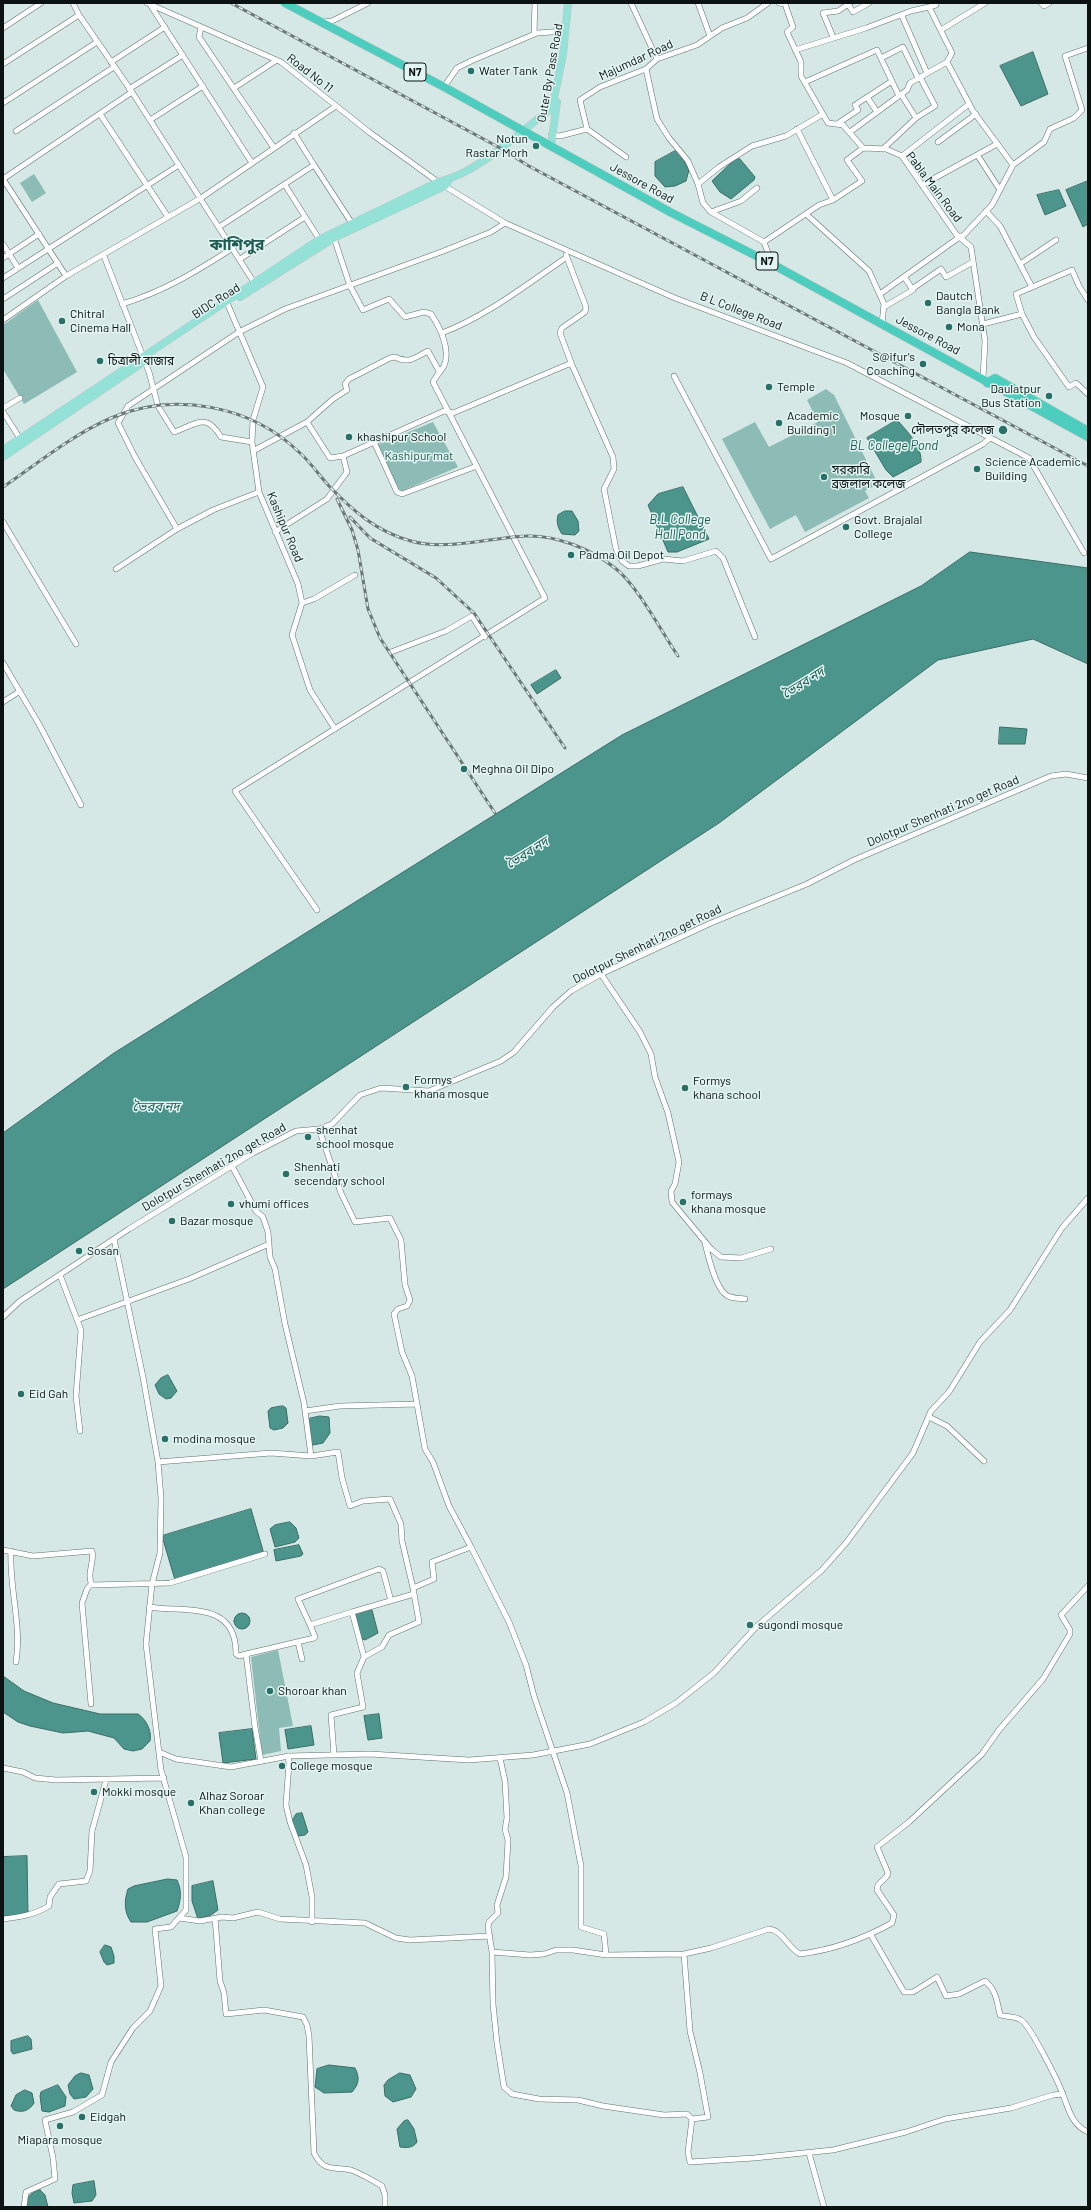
<!DOCTYPE html>
<html>
<head>
<meta charset="utf-8">
<style>
  body { margin:0 }
  #map { position:relative; width:1091px; height:2210px; overflow:hidden; background:#d5e8e5; font-family:Barlow,sans-serif }
  canvas { display:block }
  .frame { position:absolute; inset:0; border:4px solid #0b1211; pointer-events:none }
</style>
</head>
<body>
<div id="map">
<canvas width="1091" height="2210"></canvas>
<div class="frame"></div>
</div>
<script>
const context = document.querySelector('canvas').getContext('2d');
context.lineJoin = 'round';
function paint(path, color) { context.fillStyle = color; context.fill(path, 'evenodd'); }
function trace(path, color, width, dash) { context.strokeStyle = color; context.lineWidth = width; context.lineCap = dash ? 'butt' : 'round'; context.setLineDash(dash || []); context.stroke(path); }
function label(font, color, halo, rows, align = 'center') {
  context.font = font + ' Barlow,"Noto Sans Bengali",sans-serif'; context.lineWidth = 3; context.setLineDash([]); context.textBaseline = 'middle'; context.strokeStyle = halo; context.fillStyle = color; for (const [text, x, y, turn = 0] of rows) {
    context.save(); context.translate(x, y); context.rotate((+turn || 0) * Math.PI / 180); context.textAlign = isNaN(turn) ? turn : align; if (halo) context.strokeText(text, 0, 0); context.fillText(text, 0, 0); context.restore();
  }
}
paint(new Path2D(`
  M 34,174 L 46,193 L 32,202 L 20,183 Z
  M 38,300 L 77,372 L 24,404 L 3,369 L 3,325 Z
  M 826,389 L 834,395 L 878,484 L 865,491 L 869,498 L 805,532 L 796,515 L 770,529 L 722,439 L 755,422 L 769,447 L 818,422 L 807,400 Z
  M 433,422 L 458,467 L 402,491 L 397,488 L 377,445 Z
  M 278,1650 L 293,1726 L 279,1728 L 281,1751 L 262,1755 L 251,1657 Z`), '#8cbcb5');
const water = new Path2D(`
  M 1033,52 L 1048,94 L 1021,106 L 1000,66 Z
  M 677,150 L 689,170 L 686,181 L 675,186 L 665,187 L 655,176 L 655,162 Z
  M 740,159 L 755,177 L 754,180 L 731,199 L 720,192 L 712,181 L 734,160 Z
  M 1088,181 L 1088,224 L 1083,227 L 1066,190 Z
  M 1059,190 L 1066,206 L 1045,215 L 1037,195 Z
  M 897,420 C 907,431 922,446 921,462 L 893,477 L 886,470 L 867,438 Z
  M 683,487 L 709,539 L 677,552 L 668,552 L 648,505 L 658,494 Z
  M 565,511 L 572,511 L 578,521 L 579,531 L 575,535 L 562,534 C 558,528 556,522 558,515 Z
  M 970,552 L 1088,568 L 1088,664 L 1033,639 L 938,660 L 719,823 L 3,1289 L 3,1133 L 114,1053 L 622,735 L 921,586 Z
  M 556,670 L 561,678 L 537,694 L 531,685 Z
  M 1000,727 L 1027,729 L 1025,744 L 999,744 Z
  M 168,1375 L 177,1391 L 171,1398 L 166,1399 L 159,1394 L 155,1385 L 161,1378 Z
  M 283,1406 L 286,1408 L 288,1423 L 283,1428 L 274,1430 L 270,1428 L 268,1411 L 271,1408 Z
  M 320,1416 L 329,1417 L 330,1433 L 323,1443 L 313,1445 L 311,1444 L 308,1419 Z
  M 251,1509 L 264,1554 L 175,1580 L 162,1536 Z
  M 290,1522 L 296,1528 L 299,1538 L 295,1542 L 275,1547 L 270,1529 L 275,1525 Z
  M 299,1545 L 303,1554 L 301,1556 L 276,1561 L 274,1550 Z
  M 372,1610 L 378,1633 L 365,1640 L 362,1639 L 354,1616 Z
  M234 1621a8 8 0 1 1 16 0a8 8 0 1 1-16 0Z
  M 3,1676 L 24,1691 L 53,1703 L 100,1714 L 138,1714 C 147,1720 152,1732 150,1741 L 142,1749 L 133,1751 L 124,1749 L 114,1738 L 88,1731 L 63,1733 L 30,1726 L 18,1722 L 3,1712 Z
  M 379,1714 L 382,1738 L 368,1740 L 364,1716 Z
  M 311,1726 L 314,1745 L 288,1749 L 285,1730 Z
  M 252,1729 L 256,1759 L 223,1763 L 219,1733 Z
  M 302,1813 L 308,1832 L 305,1835 L 298,1836 L 291,1822 L 296,1814 Z
  M 27,1856 L 28,1915 L 3,1916 L 3,1857 Z
  M 168,1879 L 177,1880 C 182,1890 181,1901 177,1911 L 147,1922 L 131,1922 C 124,1912 124,1901 128,1889 L 134,1886 Z
  M 213,1881 L 218,1910 L 211,1915 L 198,1919 L 192,1901 L 192,1886 Z
  M 105,1945 L 111,1947 L 114,1956 L 114,1963 L 107,1965 L 104,1962 L 100,1952 Z
  M 28,2036 L 31,2039 L 32,2049 L 13,2054 L 11,2051 L 11,2041 Z
  M 329,2065 L 355,2068 C 360,2078 359,2084 352,2092 L 324,2093 L 315,2087 L 317,2069 Z
  M 81,2073 L 89,2075 L 93,2089 L 86,2097 L 74,2099 L 70,2094 L 68,2085 L 75,2076 Z
  M 400,2073 L 410,2075 L 416,2089 L 411,2097 L 393,2102 L 385,2096 L 384,2085 L 388,2080 Z
  M 58,2085 L 66,2097 L 65,2106 L 49,2112 L 42,2111 L 40,2096 L 41,2092 Z
  M 25,2090 L 32,2093 L 34,2103 C 29,2111 22,2113 14,2110 L 11,2106 L 16,2095 Z
  M 408,2120 L 414,2129 L 417,2142 C 413,2148 407,2148 400,2147 L 397,2129 L 404,2121 Z
  M 94,2181 L 96,2195 L 92,2201 L 74,2203 L 72,2193 L 73,2185 Z
  M 40,2190 L 45,2195 L 48,2207 L 26,2207 C 27,2196 30,2193 40,2190 Z`);
paint(water, '#4c958c');
trace(water, '#386e67', 1);
const minor = new Path2D(`
  M 73,3 L 79,15 L 132,92 L 255,284
  M 147,3 L 281,62 L 369,132 L 438,182 L 505,223 L 675,298 L 847,363 L 1029,458 L 1084,553
  M 631,3 L 657,59
  M 698,3 L 710,36
  M 779,3 L 785,4 L 793,27 L 787,32 L 801,62 L 801,76 L 828,123 L 843,125 L 863,148
  M 936,3 L 936,5 L 929,7 L 952,53 L 947,62
  M 1041,3 L 1044,6 L 1049,3
  M 848,4 L 853,12 L 869,3
  M 151,6 L 252,163
  M 902,16 L 927,73
  M 323,22 L 332,21 L 368,3
  M 201,27 L 199,37 L 274,148
  M 3,28 L 41,3
  M 941,30 L 985,3
  M 534,34 L 535,3
  M 833,37 L 823,13 L 838,11 L 850,3
  M 795,50 L 866,28 L 911,11 L 929,7
  M 881,58 L 903,47 L 918,78
  M 111,62 L 165,27
  M 947,62 L 973,111 L 1013,165
  M 3,64 L 79,15
  M 646,69 L 657,119 L 669,138 L 688,161 L 698,184 L 703,203 L 711,212 L 764,242 L 772,264
  M 805,82 L 877,50 L 899,96
  M 444,87 L 457,68 L 471,61 L 537,33 L 565,31
  M 234,88 L 277,60
  M 129,89 L 183,55
  M 901,94 L 916,118
  M 867,97 L 877,112
  M 3,103 L 97,42
  M 100,114 L 168,217
  M 150,120 L 203,86
  M 837,124 L 858,110 L 855,105 L 892,81
  M 587,129 L 580,100 L 600,87 L 646,69 L 657,59 L 697,45 L 722,28 L 747,18 L 768,3
  M 797,129 L 833,200
  M 16,131 L 114,67
  M 850,132 L 907,90 L 910,83 L 947,62
  M 551,135 L 560,136 L 587,129 L 626,157
  M 938,142 L 976,114
  M 863,148 L 886,149 L 902,156 L 956,234 L 971,247 L 985,341 L 983,378
  M 883,149 L 916,118 L 935,106 L 920,77
  M 902,156 L 969,104
  M 978,156 L 1000,190
  M 314,165 L 353,225
  M 3,179 L 132,92
  M 3,179 L 66,276
  M 698,184 L 719,167 L 752,146 L 786,136 L 823,114
  M 285,185 L 321,242
  M 922,185 L 997,144
  M 986,211 L 1000,226 L 1032,287
  M 711,212 L 741,201 L 757,188
  M 806,214 L 869,271 L 884,304 L 882,324
  M 219,227 L 314,165 L 294,133
  M 962,237 L 992,205 L 1013,165 L 1044,142 L 1050,129 L 1074,118 L 1082,110 L 1065,56 L 1088,48
  M 764,242 L 819,205 L 833,200 L 862,181 L 847,160 L 863,148
  M 3,244 L 18,268
  M 566,255 L 586,307 L 585,312 L 562,328 L 560,333 L 572,365
  M 104,256 L 149,372 L 158,406 L 174,432 C 197,424 206,412 221,437 L 252,442
  M 3,258 L 39,234
  M 240,259 L 305,217
  M 1020,264 L 1056,240
  M 3,278 L 179,165
  M 912,289 L 941,269 L 946,277 L 973,262
  M 880,294 L 961,236
  M 3,299 L 58,263
  M 122,304 C 163,292 197,271 233,248
  M 228,305 L 263,387 L 253,420 L 252,442 L 259,492 L 298,584 L 302,603 L 292,635 L 310,690 L 335,729
  M 884,307 L 913,290 L 905,278
  M 1022,314 L 1034,337 L 1069,387 L 1076,383 L 1088,394
  M 3,320 L 66,276 L 201,198 L 336,106
  M 983,324 L 1022,314 L 1016,294 L 1072,270 L 1079,286 L 1088,300
  M 442,333 C 487,316 527,284 567,257
  M 674,376 L 771,559 L 983,444 L 990,438
  M 3,408 L 20,398
  M 3,412 L 21,440
  M 307,422 L 330,458 L 343,456
  M 374,442 L 397,492 L 402,494 L 477,466
  M 253,451 L 307,422 L 333,399 L 347,390 L 345,384 L 349,379 L 390,358 L 395,357 C 409,364 414,358 428,351 L 439,371
  M 3,522 L 76,644
  M 177,529 L 135,457 L 118,423 L 128,406 L 239,332 L 285,309 L 441,252 L 491,232 L 505,223
  M 275,532 L 327,499 L 347,472 L 343,456 L 444,411 L 453,413 L 569,364 L 572,365 L 613,457 L 614,469 L 604,489 L 616,549 L 622,561 L 629,566 L 638,566 L 663,559 L 683,561 L 716,551 L 723,558 L 755,637
  M 116,569 L 177,529 L 213,510 L 259,492
  M 302,603 L 314,599 L 355,575
  M 391,652 L 446,631 L 472,616 L 485,637
  M 3,663 L 40,726 L 81,805
  M 3,702 L 20,691
  M 317,910 L 235,791 L 545,598 L 433,382 C 436,376 441,371 444,366 C 451,350 440,327 431,314 L 424,312 L 405,317 L 389,299 L 363,310 L 350,286 L 334,238
  M 601,974 L 640,1032 L 651,1054 L 655,1077 L 668,1113 L 679,1162 L 675,1184 L 671,1191 L 672,1202 L 711,1249 L 721,1257 L 741,1258 L 771,1249
  M 319,1129 L 341,1193 L 355,1222 L 390,1218 L 401,1240 L 405,1285 L 410,1300 L 407,1306 L 398,1309 L 394,1314 L 402,1352 L 412,1376 L 425,1449 L 433,1462 L 449,1506 L 471,1547
  M 232,1166 L 256,1211 L 263,1217 L 268,1232 L 270,1257 L 275,1269 L 285,1324 L 304,1403 L 311,1456 L 338,1452 L 342,1478 L 350,1506 L 363,1501 L 390,1499 L 401,1524 L 402,1541 L 413,1588
  M 705,1243 C 708,1256 715,1284 724,1293 C 729,1299 738,1298 745,1299
  M 60,1275 L 81,1330 L 76,1396 L 80,1431
  M 3,1317 L 20,1301 L 129,1229 L 253,1153 L 296,1131 L 319,1129 L 332,1124 L 360,1095 L 381,1088 L 429,1091 L 501,1061 L 514,1052 L 553,1007 L 571,991 L 601,974 L 711,923 L 807,884 L 854,860 L 1051,776 L 1066,774 L 1088,778
  M 77,1320 L 189,1279 L 269,1244
  M 305,1411 L 340,1406 L 417,1404
  M 929,1417 L 947,1426 L 984,1461
  M 158,1462 L 271,1453 L 311,1456
  M 3,1550 L 33,1556 L 92,1551 C 95,1562 86,1573 92,1585 L 170,1583 L 265,1554
  M 11,1551 C 9,1588 22,1625 16,1662
  M 91,1584 L 87,1589 L 82,1603 L 91,1704
  M 149,1607 C 186,1613 236,1600 236,1654 L 239,1656 L 246,1654
  M 310,1625 L 298,1599 L 379,1569 L 383,1571 L 391,1601
  M 298,1642 L 302,1659
  M 364,1657 L 352,1612 L 414,1594
  M 159,1752 L 176,1759 L 231,1767 L 289,1756 L 370,1754 L 469,1760 L 533,1755 L 590,1744 L 644,1722 L 676,1703 L 714,1673 L 756,1627 L 822,1570 L 846,1543 L 913,1453 L 931,1411 L 949,1392 L 980,1342 L 1010,1310 L 1062,1228 L 1088,1198
  M 334,1755 L 331,1715 L 363,1707 L 357,1673 L 364,1657 L 382,1647 L 389,1635 L 419,1622 L 413,1588 L 434,1579 L 432,1562 L 471,1547 L 509,1622 L 526,1665 L 534,1696 L 567,1793 L 581,1866 L 581,1927 L 604,1934 L 606,1955 L 684,1954 L 711,1948 L 769,1929 C 782,1930 789,1949 800,1954 C 833,1950 863,1939 892,1923 L 894,1915 L 877,1890 L 878,1885 L 887,1876 L 888,1873 L 877,1847 L 909,1822 L 982,1754 L 999,1730 L 1043,1679 L 1070,1634 L 1070,1630 L 1061,1615 L 1088,1586
  M 288,1756 L 289,1763 L 286,1805 L 290,1822 L 306,1865 L 312,1897 L 312,1922
  M 500,1758 L 505,1781 L 507,1818 L 505,1829 L 508,1840 L 506,1877 L 497,1905 L 498,1913 L 489,1922 L 488,1927 L 492,1952 L 530,1955 L 544,1954 L 556,1950 L 573,1950 L 606,1955
  M 261,1761 L 255,1727 L 246,1654 L 314,1638 L 315,1637 L 310,1625 L 352,1612
  M 3,1768 L 23,1772 L 35,1778 L 56,1780 L 164,1778
  M 179,1918 L 200,1921 L 222,1917 L 233,1918 L 258,1912 L 280,1919 L 365,1923 L 396,1938 L 410,1940 L 490,1936
  M 215,1918 L 220,1981 L 224,1993 L 226,2014 L 264,2010 L 303,2017 L 307,2025 L 309,2036 L 314,2153 C 324,2173 334,2166 351,2170 C 362,2174 372,2180 382,2186 L 385,2195 L 385,2207
  M 3,1919 C 20,1917 34,1915 49,1906 L 50,1897 L 59,1884 L 86,1881 L 90,1871 L 92,1831 L 106,1780
  M 871,1935 L 904,1992 L 913,1992 L 937,1977 L 946,1996 L 959,1994 L 985,1981 C 996,1990 997,2001 1000,2015 C 1006,2017 1016,2016 1021,2020 C 1030,2025 1059,2083 1063,2095 C 1069,2110 1072,2125 1088,2132
  M 492,1952 L 493,2004 L 497,2043 L 504,2087 L 512,2094 L 539,2099 L 578,2100 L 603,2106 L 664,2115 L 687,2114 L 692,2119
  M 684,1954 L 690,2031 L 700,2073 L 708,2117 L 692,2119 L 688,2152 L 690,2162 L 754,2158 L 833,2150 L 906,2132 L 945,2119 L 1011,2108 L 1053,2095 L 1063,2094
  M 809,2153 L 824,2207
  M 24,2207 L 26,2192 L 55,2179 L 53,2158 L 45,2120 L 73,2112 L 102,2095 L 111,2062 L 133,2028 L 150,2011 L 161,1986 L 155,1929 L 171,1927 L 186,1910 L 186,1857 L 161,1770 L 146,1644 L 152,1584 L 160,1553 L 161,1498 L 158,1462 L 143,1377 L 114,1239`);
const major = new Path2D(`
  M 551,146 L 557,102
  M 240,297 L 334,238 L 445,186 L 450,179
  M 3,450 L 320,239 L 438,182 C 479,173 519,132 552,108 L 563,55 L 568,3
  M 3,457 L 145,361`);
const highway = new Path2D(`
  M 285,3 L 444,87 L 670,212 L 772,264 L 1088,437
  M 987,383 L 995,378 L 1088,431`);
trace(minor, '#60726f', 6);
trace(major, '#c4c6c6', 8);
trace(highway, '#c4c6c6', 9);
trace(minor, '#fff', 5);
trace(major, '#94e1d8', 7);
trace(highway, '#4dcdbe', 8);
const rail = new Path2D(`
  M 231,3 L 502,149 L 527,165 L 1088,466
  M 3,487 C 38,463 72,435 111,418 C 174,391 251,405 300,453 C 311,463 319,475 329,486 C 353,511 377,532 411,541 C 438,549 471,542 498,539 C 507,538 517,536 526,536 C 557,535 591,549 615,568 C 638,586 661,631 678,656
  M 337,499 L 352,530 L 358,550 L 368,609 L 380,638 L 495,813
  M 350,517 L 370,538 L 436,578 L 474,613 L 565,748`);
trace(rail, '#6b7775', 3);
trace(rail, '#e2f5f2', 1.5, [4.5]);
for (const [x, y, r, color] of [
  [471,71,4,"#297068"],
  [536,146,4,"#297068"],
  [928,303,4,"#297068"],
  [62,321,4,"#297068"],
  [949,327,4,"#297068"],
  [100,361,4,"#297068"],
  [923,364,4,"#297068"],
  [769,387,4,"#297068"],
  [1049,396,4,"#297068"],
  [908,416,4,"#297068"],
  [779,423,4,"#297068"],
  [1003,430,5,"#297068"],
  [349,437,4,"#297068"],
  [977,469,4,"#297068"],
  [824,477,4,"#297068"],
  [846,527,4,"#297068"],
  [571,555,4,"#297068"],
  [464,769,4,"#297068"],
  [406,1087,4,"#297068"],
  [685,1088,4,"#297068"],
  [308,1137,4,"#297068"],
  [286,1174,4,"#297068"],
  [683,1202,4,"#297068"],
  [231,1204,4,"#297068"],
  [172,1221,4,"#297068"],
  [79,1251,4,"#297068"],
  [21,1394,4,"#297068"],
  [165,1439,4,"#297068"],
  [750,1625,4,"#297068"],
  [270,1691,4,"#297068"],
  [282,1766,4,"#297068"],
  [94,1792,4,"#297068"],
  [191,1803,4,"#297068"],
  [82,2117,4,"#297068"],
  [60,2126,4,"#297068"]
]) { const dot = new Path2D(); dot.arc(x, y, r, 0, 2 * Math.PI); context.fillStyle = color; context.fill(dot); trace(dot, '#e2f5f2', 1.5); }
for (const [x, y, w] of [
  [415,72,22],
  [767,261,22]
]) { const box = new Path2D(); box.roundRect(x - w / 2, y - 9, w, 18, 3); context.fillStyle = '#e2f5f2'; context.fill(box); trace(box, '#0b1211', 1); }
label('bold 11px', '#0b1211', null, [
  ["N7",415,72],
  ["N7",767,261]
]);
label('12px', '#0b1211', '#e2f5f2', [
  ["Majumdar Road",636,60,-25],
  ["Road No 11",310,73,38],
  ["Outer By Pass Road",550,73,-80],
  ["Jessore Road",642,183,29],
  ["Pabla Main Road",934,187,53],
  ["BIDC Road",216,301,-33],
  ["B L College Road",741,311,21],
  ["Jessore Road",928,335,28],
  ["Kashipur Road",285,527,67],
  ["Dolotpur Shenhati 2no get Road",943,811,-23],
  ["Dolotpur Shenhati 2no get Road",647,944,-26],
  ["Dolotpur Shenhati 2no get Road",214,1167,-30]
]);
label('12px', '#0b1211', '#e2f5f2', [
  ["Water Tank",479,71],
  ["Notun",528,139,"right"],
  ["Rastar Morh",528,153,"right"],
  ["Dautch",936,296],
  ["Bangla Bank",936,310],
  ["Chitral",70,314],
  ["Cinema Hall",70,328],
  ["Mona",957,327],
  ["S@ifur's",915,357,"right"],
  ["Coaching",915,371,"right"],
  ["চিত্রালী বাজার",108,361],
  ["Temple",777,387],
  ["Daulatpur",1041,389,"right"],
  ["Bus Station",1041,403,"right"],
  ["Academic",787,416],
  ["Building 1",787,430],
  ["Mosque",900,416,"right"],
  ["দৌলতপুর কলেজ",994,430,"right"],
  ["khashipur School",357,437],
  ["Science Academic",985,462],
  ["Building",985,476],
  ["সরকারি",832,470],
  ["ব্রজলাল কলেজ",832,484],
  ["Govt. Brajalal",854,520],
  ["College",854,534],
  ["Padma Oil Depot",579,555],
  ["Meghna Oil Dipo",472,769],
  ["Formys",414,1080],
  ["khana mosque",414,1094],
  ["Formys",693,1081],
  ["khana school",693,1095],
  ["shenhat",316,1130],
  ["school mosque",316,1144],
  ["Shenhati",294,1167],
  ["secendary school",294,1181],
  ["formays",691,1195],
  ["khana mosque",691,1209],
  ["vhumi offices",239,1204],
  ["Bazar mosque",180,1221],
  ["Sosan",87,1251],
  ["Eid Gah",29,1394],
  ["modina mosque",173,1439],
  ["sugondi mosque",758,1625],
  ["Shoroar khan",278,1691],
  ["College mosque",290,1766],
  ["Mokki mosque",102,1792],
  ["Alhaz Soroar",199,1796],
  ["Khan college",199,1810],
  ["Eidgah",90,2117],
  ["Miapara mosque",60,2140,"center"]
], 'left');
label('12px', '#205c55', '#e2f5f2', [
  ["Kashipur mat",419,456]
]);
label('italic 13px', '#1d5a53', '#e2f5f2', [
  ["BL College Pond",894,446],
  ["B.L College",680,520],
  ["Hall Pond",680,535],
  ["ভৈরব নদ",803,683,-32],
  ["ভৈরব নদ",527,853,-32],
  ["ভৈরব নদ",156,1107]
]);
label('bold 16px', '#215a53', '#e2f5f2', [
  ["কাশিপুর",237,245]
]);
</script>
</body>
</html>
